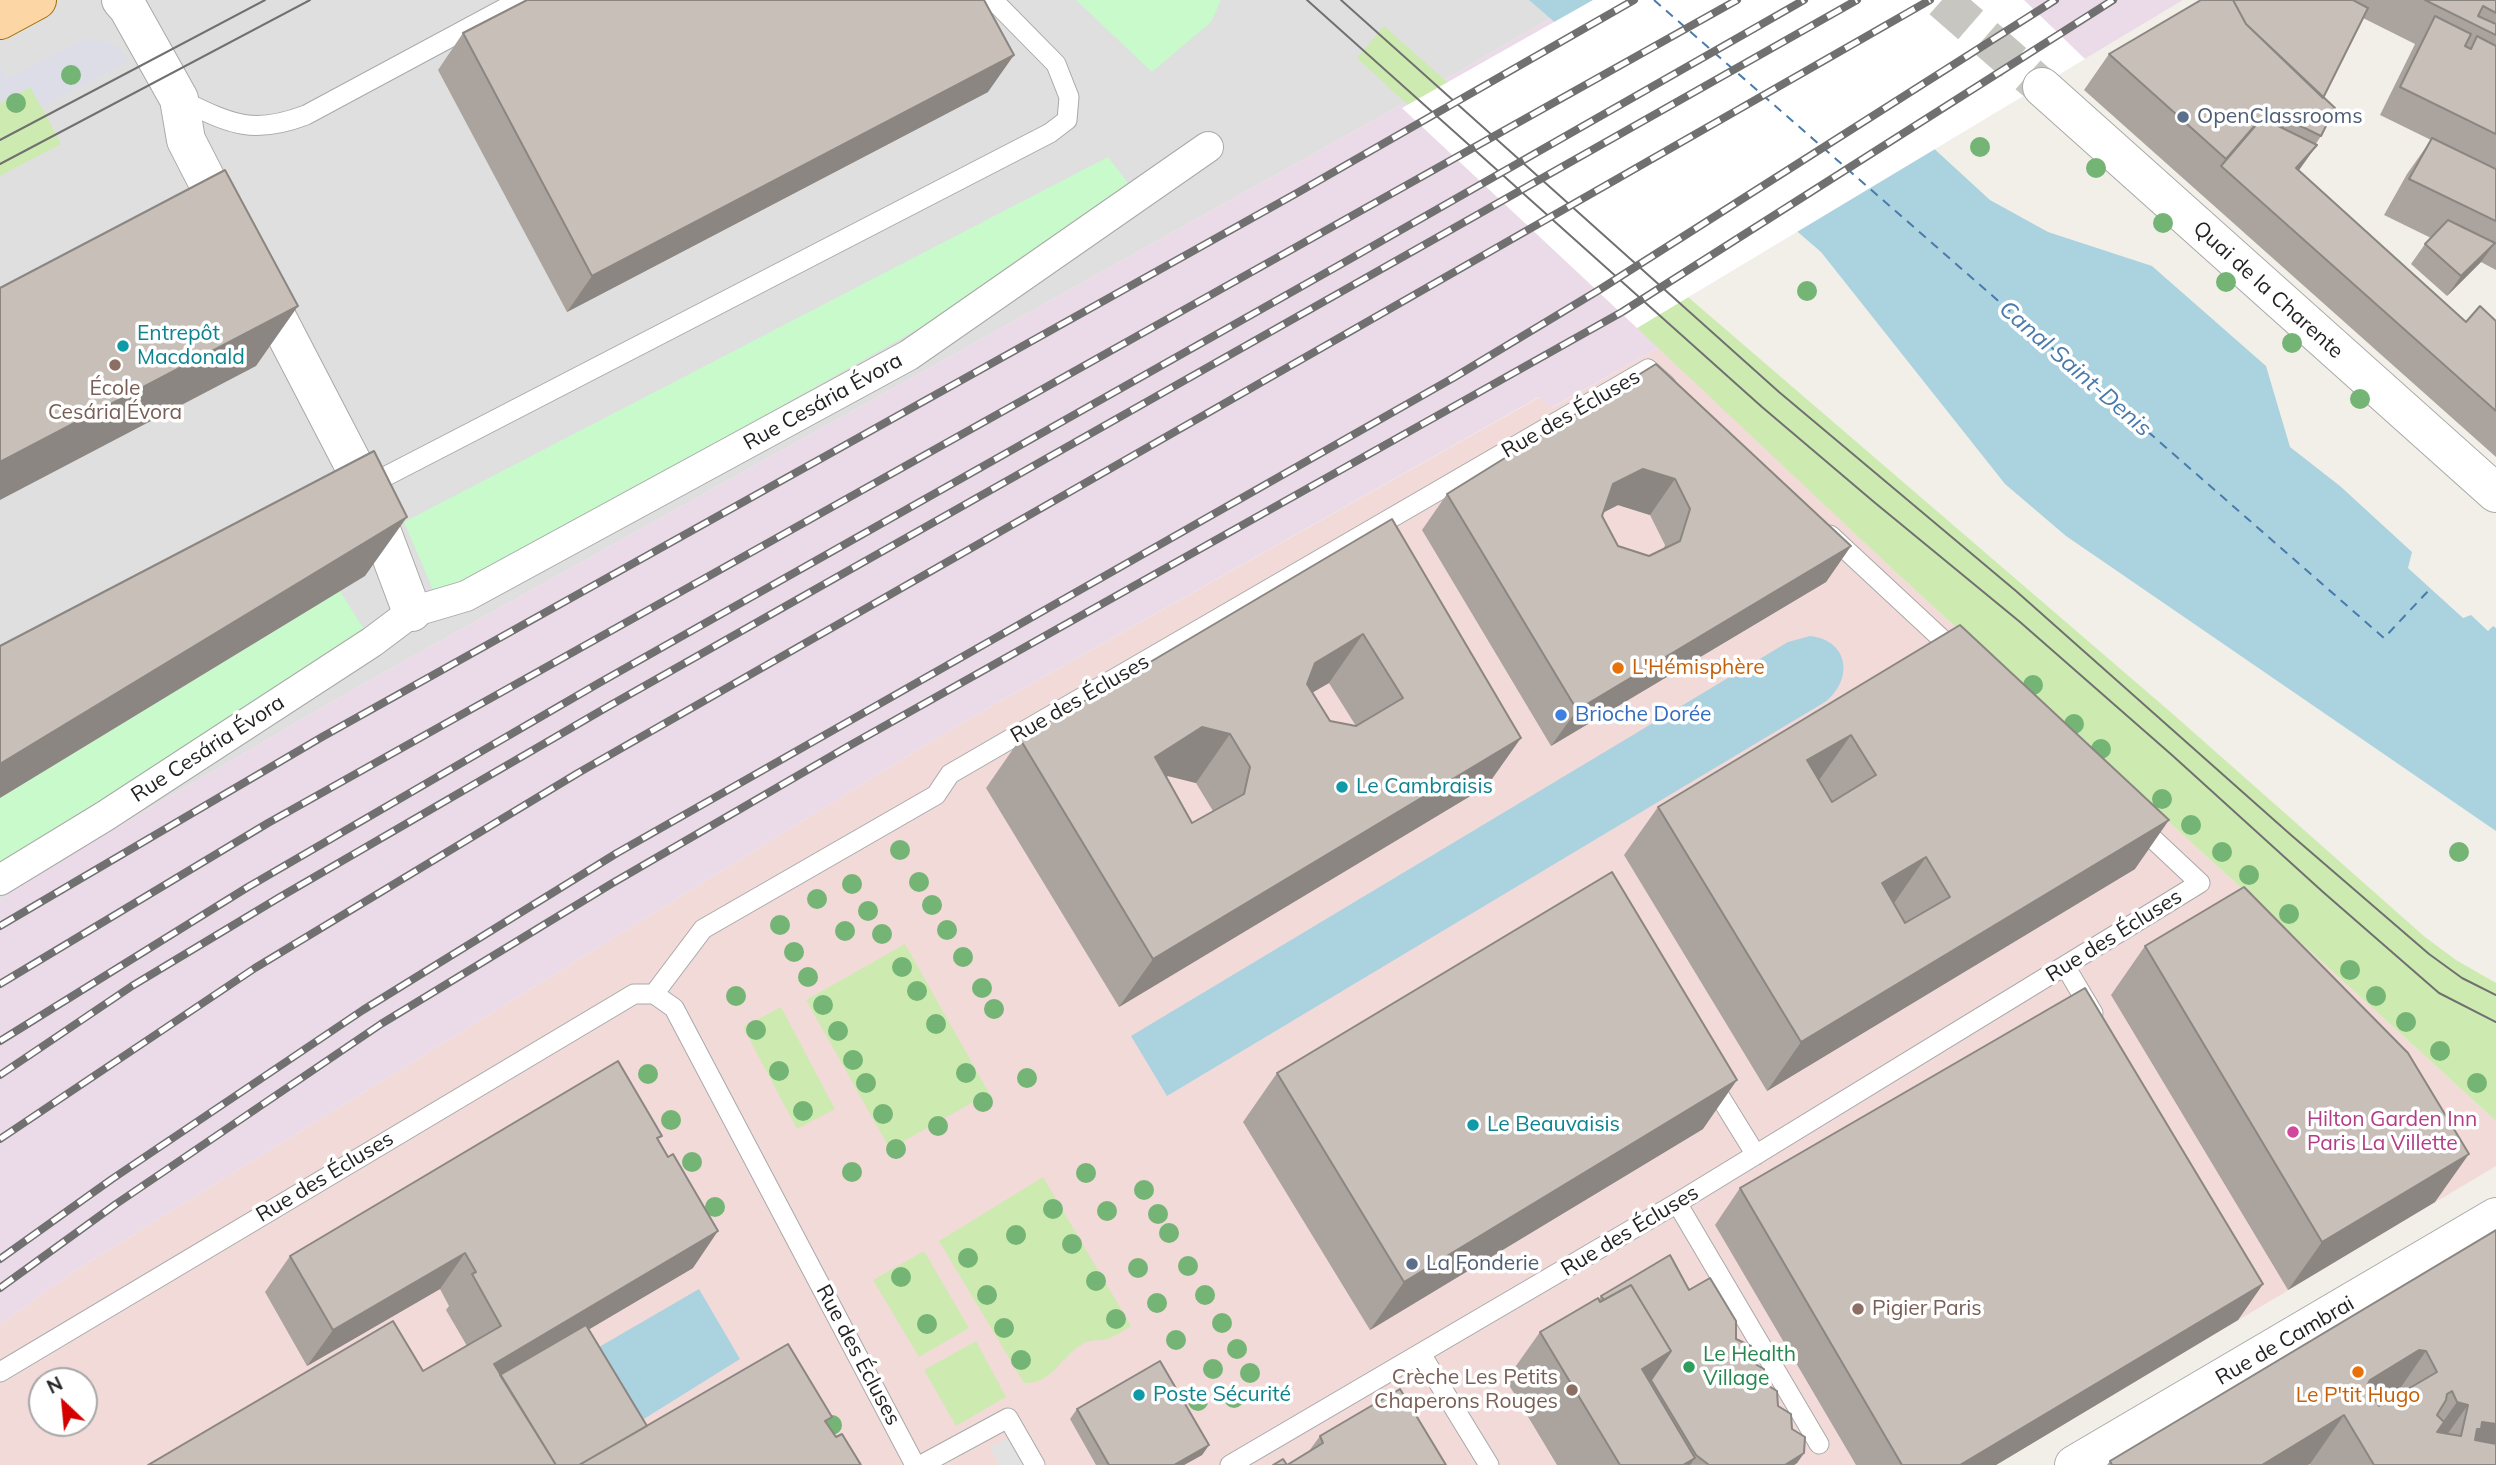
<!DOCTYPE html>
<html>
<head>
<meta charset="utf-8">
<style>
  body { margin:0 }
  #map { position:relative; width:2496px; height:1465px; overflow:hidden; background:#f2efe9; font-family:Mulish,sans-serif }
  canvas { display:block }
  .north { position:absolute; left:28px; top:1367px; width:70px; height:70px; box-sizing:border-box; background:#fff; border:2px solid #a7a7a7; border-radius:50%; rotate:334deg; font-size:19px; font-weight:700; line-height:28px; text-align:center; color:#222 }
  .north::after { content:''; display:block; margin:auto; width:24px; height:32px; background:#d40000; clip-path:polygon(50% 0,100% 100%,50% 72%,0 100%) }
</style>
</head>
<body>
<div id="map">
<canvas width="2496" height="1465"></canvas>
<div class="north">N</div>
</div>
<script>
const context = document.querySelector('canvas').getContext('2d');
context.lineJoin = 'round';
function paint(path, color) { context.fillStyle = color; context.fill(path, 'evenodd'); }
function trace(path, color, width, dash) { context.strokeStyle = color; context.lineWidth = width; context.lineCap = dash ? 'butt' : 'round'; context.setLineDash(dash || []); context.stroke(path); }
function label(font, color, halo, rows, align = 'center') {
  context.font = font + ' Mulish,sans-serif'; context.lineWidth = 7; context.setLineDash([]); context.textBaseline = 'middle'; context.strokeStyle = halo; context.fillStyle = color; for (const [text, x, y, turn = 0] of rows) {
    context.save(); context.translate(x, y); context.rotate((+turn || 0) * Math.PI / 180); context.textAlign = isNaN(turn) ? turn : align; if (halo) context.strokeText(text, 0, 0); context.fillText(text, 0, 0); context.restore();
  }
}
paint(new Path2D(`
  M 0,0 L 1582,0 L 1399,106 L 347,693 L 51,866 L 0,900 Z`), '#e0dfdf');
paint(new Path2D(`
  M 1660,347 L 1901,577 L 2496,1121 L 2496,1166 L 1996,1465 L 0,1465 L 0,1324 L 76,1270 L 953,728 L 1540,397 L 1552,408 ZM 42,1381 L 84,1381 L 84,1423 L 42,1423 Z`), '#f2dad9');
paint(new Path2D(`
  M 1582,0 L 2183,0 L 1637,327 L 1660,347 L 1551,408 L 1539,397 L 953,728 L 76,1270 L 0,1324 L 0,900 L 51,866 L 347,693 L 1399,106 Z`), '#ebdbe8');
paint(new Path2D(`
  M 1384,26 L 1448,83 L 1410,107 L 1357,58 Z
  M 31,87 L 61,144 L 0,176 L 0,103 Z
  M 1688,297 L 2174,715 L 2425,937 L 2456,960 L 2496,983 L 2496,1121 L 1901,577 L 1637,328 Z
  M 905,944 L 989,1093 L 890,1149 L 806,1000 Z
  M 781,1007 L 835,1109 L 797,1129 L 743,1027 Z
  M 1043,1177 L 1131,1326 C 1124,1330 1115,1337 1107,1339 C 1097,1341 1090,1339 1081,1345 C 1061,1357 1051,1385 1024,1383 L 939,1241 Z
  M 924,1251 L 969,1328 L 919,1357 L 873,1280 Z
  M 976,1341 L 1006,1397 L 956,1426 L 924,1370 Z`), '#cdebb0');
paint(new Path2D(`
  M 1076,0 L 1221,0 L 1211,22 L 1152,72 Z
  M 1108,157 L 1146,206 L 954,309 L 437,599 L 404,522 Z
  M 340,591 L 372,642 L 0,877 L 0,798 Z`), '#c8facc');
paint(new Path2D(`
  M 1016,1433 L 1035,1465 L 999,1465 L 990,1448 Z`), '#e2e2e2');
paint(new Path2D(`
  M 86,38 L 109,42 L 119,48 L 129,61 L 41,107 L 30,87 L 0,103 L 0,68 L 7,78 Z`), '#dddde8');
paint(new Path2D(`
  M 1529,0 L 1772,0 L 1990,200 L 2048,232 L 2152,266 L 2266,366 L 2290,447 L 2340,486 L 2412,552 L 2408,568 L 2463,618 L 2471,615 L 2488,631 L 2493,626 L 2496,628 L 2496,831 L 2066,536 L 2005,484 L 1821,252 Z
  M 1810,636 C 1849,640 1854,680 1825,702 L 1167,1096 L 1131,1036 L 1788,642 Z
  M 699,1289 L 740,1359 L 570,1465 L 525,1390 Z`), '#aad3df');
paint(new Path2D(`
  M 1593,0 L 2024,0 L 2085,59 L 1637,328 L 1402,108 Z`), '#fff');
trace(new Path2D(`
  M 1654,0 L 2384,638 L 2430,589`), '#4a7aab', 2, [9, 7]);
trace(new Path2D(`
  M 1942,0 L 2042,87`), '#c8c6c1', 38, [38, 19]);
const service = new Path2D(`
  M 179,99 C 229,123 251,136 306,115 L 520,0
  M 365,487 L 1050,133 L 1067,120 L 1069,97 L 1056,64 L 993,0
  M 1830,535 L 1959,655
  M 2065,966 L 2093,1013
  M 654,994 L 703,929 L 936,795 L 950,774 L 1648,369 L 1666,385
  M 1709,1079 L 1756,1155
  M 1677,1203 L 1819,1444
  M 1421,1354 L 1489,1465
  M 0,1372 L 634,994 L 654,994 L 674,1008 L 915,1465
  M 921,1465 L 1008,1418 L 1035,1465
  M 1230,1465 L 1677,1203 L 2200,883 L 2136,823`);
const pedestrian = new Path2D(`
  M 0,880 L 105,816 L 372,642 L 412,612 L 466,596 L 909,355 L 1208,147`);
const minor = new Path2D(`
  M 121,0 L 128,8 L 179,99 L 186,140 L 230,226
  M 2042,87 L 2496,493
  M 259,283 L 365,487 L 412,612
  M 2074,1465 L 2496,1217`);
const primary = new Path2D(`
  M 0,20 L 37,0`);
trace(service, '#a9a9a9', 21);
trace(pedestrian, '#a9a9a9', 32);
trace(minor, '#a9a9a9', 40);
trace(primary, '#a06b00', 40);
trace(service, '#fff', 19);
trace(pedestrian, '#fff', 30);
trace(minor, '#fff', 38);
trace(primary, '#fcd6a4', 38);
trace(new Path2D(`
  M 1307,0 L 1762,407 L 1874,502 L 2020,622 L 2173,756 L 2323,892 L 2439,993 L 2496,1022
  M 1341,0 L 1779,392 L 2016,591 L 2291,835 L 2429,954 L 2462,978 L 2496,995
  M 0,140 L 265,0
  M 0,164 L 310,0`), '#707070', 2);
const rail = new Path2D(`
  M 0,926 L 322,737 L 1297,193 L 1634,0
  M 0,984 L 268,823 L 1737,0
  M 0,1041 L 248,887 L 599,683 L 1336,267 L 1804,0
  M 0,1075 L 132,986 L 280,897 L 609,706 L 1857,0
  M 0,1139 L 255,968 L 578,773 L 1930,0
  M 0,1259 L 112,1179 L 363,1010 L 617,853 L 1453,378 L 1599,290 L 2055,0
  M 0,1288 L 116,1204 L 381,1024 L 611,884 L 847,747 L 1622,312 L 2113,0`);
trace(rail, '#707070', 8);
trace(rail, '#fff', 5, [16]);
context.fillStyle = '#74b475';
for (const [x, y] of [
  [71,75],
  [16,103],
  [1980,147],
  [2096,168],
  [2163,223],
  [2226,282],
  [1807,291],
  [2292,343],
  [2360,399],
  [2033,685],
  [2074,724],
  [2101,749],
  [2162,799],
  [2191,825],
  [900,850],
  [2222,852],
  [2459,852],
  [2249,875],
  [919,882],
  [852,884],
  [817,899],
  [932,905],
  [868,911],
  [2289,914],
  [780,925],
  [947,930],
  [845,931],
  [882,934],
  [794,952],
  [963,957],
  [902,967],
  [2350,970],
  [808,977],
  [982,988],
  [917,991],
  [736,996],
  [2376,996],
  [823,1005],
  [994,1009],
  [2406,1022],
  [936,1024],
  [756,1030],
  [838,1031],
  [2440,1051],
  [853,1060],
  [779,1071],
  [966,1073],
  [648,1074],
  [1027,1078],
  [866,1083],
  [2477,1083],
  [983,1102],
  [803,1111],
  [883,1114],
  [671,1120],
  [938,1126],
  [896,1149],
  [692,1162],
  [852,1172],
  [1086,1173],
  [1144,1190],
  [715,1207],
  [1053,1209],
  [1107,1211],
  [1158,1214],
  [1169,1233],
  [1016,1235],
  [1072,1244],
  [968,1258],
  [1188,1266],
  [1138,1268],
  [901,1277],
  [1096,1281],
  [987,1295],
  [1205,1295],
  [1157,1303],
  [1116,1319],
  [1222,1323],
  [927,1324],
  [1004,1328],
  [1176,1340],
  [1237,1349],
  [1021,1360],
  [1213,1369],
  [1250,1373],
  [1234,1398],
  [1198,1401],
  [832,1425]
]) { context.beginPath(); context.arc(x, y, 10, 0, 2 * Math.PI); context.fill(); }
paint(new Path2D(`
  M 2201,0 L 2496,0 L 2496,270 L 2481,262 L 2447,296 L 2411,264 L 2425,244 L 2431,238 L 2384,215 L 2407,174 L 2431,140 L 2380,115 L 2415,44 L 2363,18 L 2323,98 L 2321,136 L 2298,171 L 2466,322 L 2496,321 L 2496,457 L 2084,90 L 2109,54 Z
  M 463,33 L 988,92 L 567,312 L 438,70 Z
  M 1656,364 L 1851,546 L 1826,582 L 1551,746 L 1422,530 L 1447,494 ZM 1618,505 L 1650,515 L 1665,545 L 1663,550 L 1649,556 L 1618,546 L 1602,516 L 1604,512 Z
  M 1392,519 L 1487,786 L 1119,1007 L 986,788 L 1020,739 ZM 1329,683 L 1356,726 L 1330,721 L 1312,692 ZM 1168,776 L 1196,783 L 1213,811 L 1192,823 L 1166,777 Z
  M 1960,625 L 2135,869 L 1767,1091 L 1624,855 L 1658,807 Z
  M 2145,946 L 2435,1202 L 2288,1290 L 2111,995 Z
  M 1277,1073 L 1703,1129 L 1370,1330 L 1243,1122 Z
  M 659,1141 L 693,1268 L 589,1329 L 647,1426 L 827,1423 L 836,1437 L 861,1465 L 148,1465 L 423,1371 L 467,1346 L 446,1310 L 449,1306 L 440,1289 L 307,1366 L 265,1292 L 290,1256 Z
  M 1740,1188 L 2263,1284 L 2238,1320 L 1996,1465 L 1856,1465 L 1715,1225 Z
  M 2496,1230 L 2496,1465 L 2310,1465 L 2310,1464 L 2308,1465 L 2107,1465 L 2110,1461 ZM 2385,1399 L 2390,1400 L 2379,1406 L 2377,1404 Z
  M 1689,1290 L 1736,1339 L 1750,1361 L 1792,1429 L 1804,1453 L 1797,1463 L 1794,1465 L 1557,1465 L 1506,1380 L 1540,1332 L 1599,1299 L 1601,1296 Z
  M 1077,1409 L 1209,1445 L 1202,1455 L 1184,1465 L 1096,1465 L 1070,1419 Z
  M 1320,1436 L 1446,1465 L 1287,1465 L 1309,1451 Z`), '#aba49e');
paint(new Path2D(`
  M 1014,55 L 988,92 L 567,312 L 592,276 Z
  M 2317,145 L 2297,173 L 2296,168 Z
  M 2495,243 L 2481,262 L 2447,296 L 2461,276 Z
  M 298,306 L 256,366 L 0,500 L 0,462 Z
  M 1643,469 L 1675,479 L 1650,515 L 1618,505 L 1587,521 L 1613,484 Z
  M 407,517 L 365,576 L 0,798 L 0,764 Z
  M 1851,546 L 1826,582 L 1551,746 L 1577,710 Z
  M 1363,634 L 1329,683 L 1281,711 L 1315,663 Z
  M 1202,727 L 1230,734 L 1196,783 L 1168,776 L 1121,806 L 1155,757 Z
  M 1851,735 L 1817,783 L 1807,760 Z
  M 1521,738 L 1487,786 L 1119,1007 L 1153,959 Z
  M 2169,820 L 2135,869 L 1767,1091 L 1801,1042 Z
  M 1926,857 L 1892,906 L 1882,883 Z
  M 1737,1080 L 1703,1129 L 1370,1330 L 1404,1282 Z
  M 2469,1154 L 2435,1202 L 2288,1290 L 2322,1242 Z
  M 718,1231 L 693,1268 L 478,1395 L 494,1364 Z
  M 465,1253 L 440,1289 L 307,1366 L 333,1330 Z
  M 2263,1284 L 2238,1320 L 1996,1465 L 1960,1465 Z
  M 2419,1350 L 2426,1351 L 2392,1400 L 2385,1399 L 2348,1422 L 2370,1380 Z
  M 1671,1351 L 1637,1400 L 1642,1369 Z
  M 2457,1402 L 2468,1405 L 2434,1453 L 2423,1450 Z
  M 2344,1415 L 2310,1464 L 2308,1465 L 2262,1465 Z
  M 2482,1422 L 2496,1424 L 2496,1456 L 2452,1465 Z
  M 1209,1445 L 1202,1455 L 1184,1465 L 1174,1465 Z
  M 1804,1453 L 1797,1463 L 1794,1465 L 1785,1465 Z
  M 1695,1458 L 1690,1465 L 1683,1465 Z`), '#8b8681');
const building = new Path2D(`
  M 527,0 L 984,0 L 1014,55 L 592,276 L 463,33 Z
  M 2201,0 L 2233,0 L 2246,24 L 2335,108 L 2321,136 L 2268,110 L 2226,159 L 2109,54 Z
  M 2233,0 L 2353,0 L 2368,8 L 2323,98 L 2246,24 Z
  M 2425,0 L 2496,0 L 2496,13 L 2483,6 L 2478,16 L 2496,24 L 2496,35 Z
  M 2435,16 L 2471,34 L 2465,46 L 2471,49 L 2477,36 L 2496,46 L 2496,134 L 2400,87 Z
  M 2262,118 L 2317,145 L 2296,168 L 2466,322 L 2480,306 L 2496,321 L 2496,411 L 2221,166 Z
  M 2432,138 L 2496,169 L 2496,221 L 2409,179 Z
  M 225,170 L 298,306 L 0,462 L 0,288 Z
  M 2448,220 L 2495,243 L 2461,276 L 2425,244 Z
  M 1656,364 L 1851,546 L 1577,710 L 1447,494 ZM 1643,469 L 1675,479 L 1690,509 L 1680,541 L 1649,556 L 1618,546 L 1602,516 L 1613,484 Z
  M 374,451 L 407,517 L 0,764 L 0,646 Z
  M 1392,519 L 1521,738 L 1153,959 L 1020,739 ZM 1363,634 L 1403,698 L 1356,726 L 1330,721 L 1307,684 L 1315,663 ZM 1202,727 L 1230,734 L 1250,767 L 1244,794 L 1192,823 L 1155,757 Z
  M 1960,625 L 2169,820 L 1801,1042 L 1658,807 ZM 1851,735 L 1876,775 L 1832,802 L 1807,760 ZM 1926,857 L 1950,897 L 1905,923 L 1882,883 Z
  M 1612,872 L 1737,1080 L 1404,1282 L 1277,1073 Z
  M 2244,887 L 2408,1053 L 2469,1154 L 2322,1242 L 2145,946 Z
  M 2085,988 L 2263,1284 L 1960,1465 L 1902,1465 L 1740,1188 Z
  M 618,1061 L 662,1136 L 657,1138 L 668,1157 L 673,1154 L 718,1231 L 494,1364 L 556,1465 L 148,1465 L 393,1321 L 423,1371 L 501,1326 L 472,1274 L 476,1272 L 465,1253 L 333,1330 L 290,1256 Z
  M 2496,1230 L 2496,1424 L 2482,1422 L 2481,1429 L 2477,1429 L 2475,1440 L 2496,1444 L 2496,1465 L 2374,1465 L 2344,1415 L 2262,1465 L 2112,1465 L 2110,1461 ZM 2419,1350 L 2426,1351 L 2437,1372 L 2379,1406 L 2367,1386 L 2370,1380 ZM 2452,1391 L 2457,1402 L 2468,1405 L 2461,1436 L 2437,1432 L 2444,1422 L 2437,1415 L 2446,1400 L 2447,1394 Z
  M 1670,1255 L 1689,1290 L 1710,1278 L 1736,1321 L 1736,1339 L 1751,1346 L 1750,1361 L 1764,1369 L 1764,1383 L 1777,1391 L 1778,1406 L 1791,1414 L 1792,1429 L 1805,1437 L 1804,1453 L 1785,1465 L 1709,1465 L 1696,1455 L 1651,1380 L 1671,1351 L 1631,1285 L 1604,1300 L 1601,1296 Z
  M 1631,1285 L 1671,1351 L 1642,1369 L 1695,1458 L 1683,1465 L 1620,1465 L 1540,1332 L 1598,1298 L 1600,1302 Z
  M 586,1325 L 647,1426 L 579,1465 L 556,1465 L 500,1375 Z
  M 788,1344 L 832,1417 L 825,1421 L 836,1437 L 842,1434 L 861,1465 L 579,1465 Z
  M 1160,1361 L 1209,1445 L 1174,1465 L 1109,1465 L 1077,1409 Z
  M 1400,1389 L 1446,1465 L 1273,1465 L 1283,1459 L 1287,1465 L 1323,1443 L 1320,1436 Z`);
paint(building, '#c7bfb8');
trace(building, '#8b8681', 2);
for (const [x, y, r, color] of [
  [2183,117,7,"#5c6f8a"],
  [123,346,7,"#0f9aa8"],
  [115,365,7,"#8d6e63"],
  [1618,668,7,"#e8710a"],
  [1561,715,7,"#3f7fe0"],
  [1342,787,7,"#0f9aa8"],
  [1473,1125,7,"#0f9aa8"],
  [2293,1132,7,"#d1479c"],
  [1412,1264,7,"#5c6f8a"],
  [1858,1309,7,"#8d6e63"],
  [1689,1367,7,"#2e9e5b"],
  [2358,1372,7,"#e8710a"],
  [1572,1390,7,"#8d6e63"],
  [1139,1395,7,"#0f9aa8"]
]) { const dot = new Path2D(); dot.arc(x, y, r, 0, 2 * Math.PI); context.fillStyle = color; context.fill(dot); trace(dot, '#fff', 2.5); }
label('21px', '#4e5e75', '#fff', [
  ["OpenClassrooms",2197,117],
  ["La Fonderie",1426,1264]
], 'left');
label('21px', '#222', '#fff', [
  ["Quai de la Charente",2268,290,42],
  ["Rue Cesária Évora",823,402,-29],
  ["Rue des Écluses",1571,414,-30],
  ["Rue des Écluses",1080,699,-30],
  ["Rue Cesária Évora",208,749,-33],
  ["Rue des Écluses",2114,936,-32],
  ["Rue des Écluses",325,1177,-31],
  ["Rue des Écluses",1630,1231,-31],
  ["Rue de Cambrai",2285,1341,-30],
  ["Rue des Écluses",858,1355,62]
]);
label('21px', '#0d838f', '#fff', [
  ["Entrepôt",137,334],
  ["Macdonald",137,358],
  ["Le Cambraisis",1356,787],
  ["Le Beauvaisis",1487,1125],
  ["Poste Sécurité",1153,1395]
], 'left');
label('21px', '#785e54', '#fff', [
  ["École",115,389],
  ["Cesária Évora",115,413],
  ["Pigier Paris",1872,1309,"left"],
  ["Crèche Les Petits",1558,1378,"right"],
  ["Chaperons Rouges",1558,1402,"right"]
]);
label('21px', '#c56008', '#fff', [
  ["L'Hémisphère",1632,668],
  ["Le P'tit Hugo",2358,1396,"center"]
], 'left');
label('21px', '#366cbe', '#fff', [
  ["Brioche Dorée",1575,715]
], 'left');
label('21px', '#b23c85', '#fff', [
  ["Hilton Garden Inn",2307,1120],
  ["Paris La Villette",2307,1144]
], 'left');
label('21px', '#27864d', '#fff', [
  ["Le Health",1703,1355],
  ["Village",1703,1379]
], 'left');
label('italic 23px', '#4a7aab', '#fff', [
  ["Canal Saint-Denis",2075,369,41]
]);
</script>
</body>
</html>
